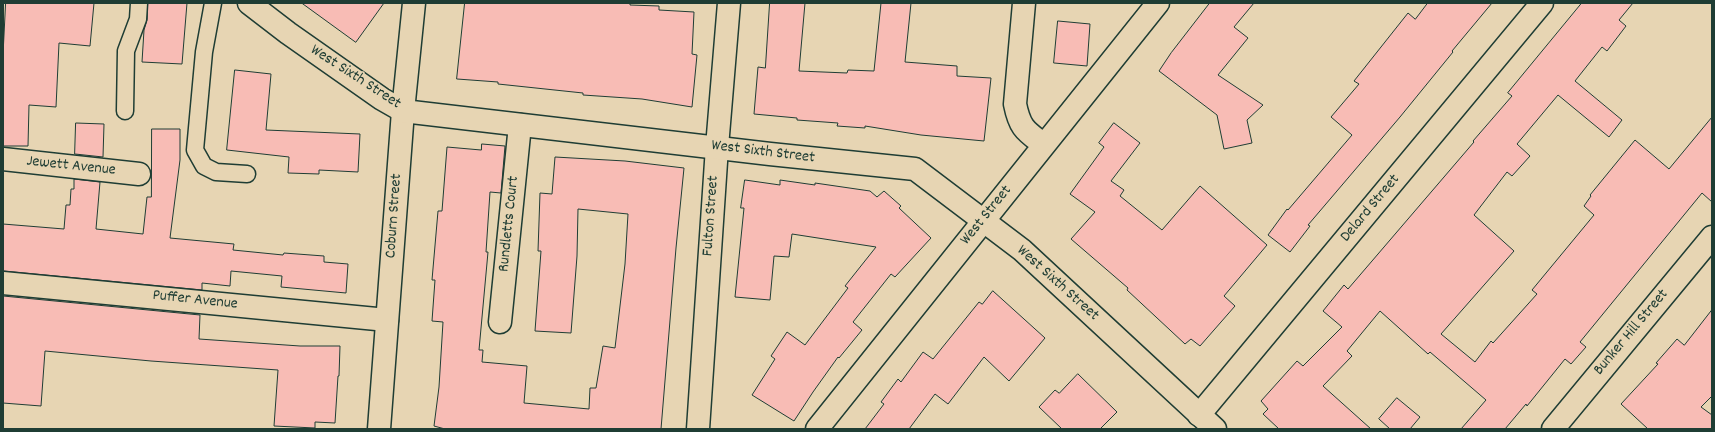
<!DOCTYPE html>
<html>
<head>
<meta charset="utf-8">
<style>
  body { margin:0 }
  #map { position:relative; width:1715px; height:432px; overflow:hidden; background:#e7d5b3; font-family:Dekko,sans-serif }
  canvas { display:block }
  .frame { position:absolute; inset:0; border:4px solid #1f3d34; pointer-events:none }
</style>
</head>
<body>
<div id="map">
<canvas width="1715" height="432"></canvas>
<div class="frame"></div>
</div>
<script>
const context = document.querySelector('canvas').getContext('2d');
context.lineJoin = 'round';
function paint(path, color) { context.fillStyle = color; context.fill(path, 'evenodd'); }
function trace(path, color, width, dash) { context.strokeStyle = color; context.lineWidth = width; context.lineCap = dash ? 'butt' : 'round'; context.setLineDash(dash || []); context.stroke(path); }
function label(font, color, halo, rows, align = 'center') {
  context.font = font + ' Dekko,sans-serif'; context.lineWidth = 3; context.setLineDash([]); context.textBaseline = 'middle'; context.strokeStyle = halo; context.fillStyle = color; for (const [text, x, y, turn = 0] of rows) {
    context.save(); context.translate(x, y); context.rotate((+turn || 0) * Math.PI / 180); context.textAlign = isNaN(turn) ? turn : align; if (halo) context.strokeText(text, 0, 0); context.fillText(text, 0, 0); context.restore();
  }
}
const building = new Path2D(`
  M 6,3 L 94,3 L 90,46 L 59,43 L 56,107 L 29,105 L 28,146 L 3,146 L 3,55 Z
  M 148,3 L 187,3 L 182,64 L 142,62 L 144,30 L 147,20 Z
  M 302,3 L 384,3 L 356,42 Z
  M 465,3 L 630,3 L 630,5 L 659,6 L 659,10 L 694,12 L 692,54 L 697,55 L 692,107 L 642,99 L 583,95 L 583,93 L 498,84 L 498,82 L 457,79 Z
  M 770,3 L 805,3 L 799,71 L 847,73 L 848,70 L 874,71 L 881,3 L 911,3 L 905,62 L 957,66 L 957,76 L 991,78 L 984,141 L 921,135 L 865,126 L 865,128 L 837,126 L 838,123 L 797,120 L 797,118 L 754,114 L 758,67 L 765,68 Z
  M 1210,3 L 1254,3 L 1234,27 L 1248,38 L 1218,75 L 1263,105 L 1247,120 L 1252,143 L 1224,149 L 1217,115 L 1159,71 L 1171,53 Z
  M 1428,3 L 1492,3 L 1452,51 L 1453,52 L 1400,117 L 1308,225 L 1310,226 L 1290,252 L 1268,235 L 1287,209 L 1288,210 L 1352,135 L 1331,117 L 1359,84 L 1354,81 L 1408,13 L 1415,19 Z
  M 1582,3 L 1633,3 L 1619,20 L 1626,26 L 1607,51 L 1602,47 L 1575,81 L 1622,120 L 1609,137 L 1558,95 L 1517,144 L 1530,156 L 1512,176 L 1507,172 L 1474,215 L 1514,251 L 1441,334 L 1475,362 L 1491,341 L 1493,343 L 1537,294 L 1532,290 L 1594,215 L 1584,206 L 1591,196 L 1590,195 L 1635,140 L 1669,169 L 1712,117 L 1712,202 L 1702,193 L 1580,342 L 1586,347 L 1571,364 L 1565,359 L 1527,406 L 1526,404 L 1505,429 L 1461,429 L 1486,400 L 1430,352 L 1428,354 L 1380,311 L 1347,351 L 1352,356 L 1323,386 L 1371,429 L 1279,429 L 1263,414 L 1268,409 L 1261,401 L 1297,361 L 1303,366 L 1342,327 L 1323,311 L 1344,285 L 1348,289 L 1474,142 L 1473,141 L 1512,96 L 1508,93 Z
  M 1058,21 L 1090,24 L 1087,66 L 1054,63 Z
  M 235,70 L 271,74 L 266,130 L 360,134 L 358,172 L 319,170 L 319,174 L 288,173 L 289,157 L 227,150 Z
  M 76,123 L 104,124 L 103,157 L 75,154 Z
  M 1114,123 L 1140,143 L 1111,181 L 1124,190 L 1120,196 L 1162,230 L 1200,186 L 1267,245 L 1224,296 L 1235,306 L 1200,346 L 1191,339 L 1185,344 L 1127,290 L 1128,288 L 1071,239 L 1095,212 L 1070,194 L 1104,147 L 1099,143 Z
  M 152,129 L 180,129 L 180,160 L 170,238 L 234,244 L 233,250 L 283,255 L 284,253 L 324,256 L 324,262 L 348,264 L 346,293 L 281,287 L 282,276 L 231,271 L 230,286 L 202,283 L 202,290 L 3,271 L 3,224 L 64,229 L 66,205 L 70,205 L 71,189 L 74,189 L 74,179 L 100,182 L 96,229 L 143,234 L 147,197 L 151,197 Z
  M 482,144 L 505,146 L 501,193 L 490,192 L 486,252 L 488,252 L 479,350 L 483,350 L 482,362 L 527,366 L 524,403 L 589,409 L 590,388 L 596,388 L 603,346 L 615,348 L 625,264 L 628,214 L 578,209 L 577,256 L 571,333 L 535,331 L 541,251 L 538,251 L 540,193 L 552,194 L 555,157 L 625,161 L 684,168 L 676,248 L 661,429 L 445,429 L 434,426 L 439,387 L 443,322 L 432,321 L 435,280 L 432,280 L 438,211 L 442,211 L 447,147 L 481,150 Z
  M 745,180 L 780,185 L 780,180 L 815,185 L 815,183 L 870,191 L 877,197 L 884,191 L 901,206 L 899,208 L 931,238 L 895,277 L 891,274 L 853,322 L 862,330 L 839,358 L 838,357 L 813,392 L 794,421 L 752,395 L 775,359 L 771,356 L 787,332 L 805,345 L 848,288 L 845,286 L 876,247 L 792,234 L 789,257 L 774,256 L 770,300 L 735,297 L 744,208 L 741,208 Z
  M 993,291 L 1045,338 L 1009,381 L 984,357 L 948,404 L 935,394 L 909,429 L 865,429 L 884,404 L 881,402 L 898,379 L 901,382 L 923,352 L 933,359 L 979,302 L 982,304 Z
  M 3,296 L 200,315 L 199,339 L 300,346 L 340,346 L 339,376 L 338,376 L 335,423 L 315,422 L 315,428 L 274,426 L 278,370 L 151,361 L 45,351 L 41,406 L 3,403 Z
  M 1712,310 L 1712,396 L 1701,407 L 1712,415 L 1712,429 L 1648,429 L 1621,404 L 1658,364 L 1656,363 L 1677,339 L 1684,345 Z
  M 1078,374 L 1117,412 L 1100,429 L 1062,429 L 1039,407 L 1055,390 L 1059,393 Z
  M 1397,398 L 1420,417 L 1410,429 L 1390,429 L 1379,419 Z`);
paint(building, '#f8bcb5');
trace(building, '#1f3d34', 1);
const service = new Path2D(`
  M 213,3 L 204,52 L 195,150 L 204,166 L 216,172 L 247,174
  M 125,111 L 126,51 L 138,19 L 139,3`);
const minor = new Path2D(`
  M 1024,3 L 1015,104 C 1020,129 1026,131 1044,145
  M 3,159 L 139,174
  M 3,283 L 387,320
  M 500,322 L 520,125
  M 1199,415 L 1542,3
  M 698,429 L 717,147 L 729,3
  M 817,429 L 1158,3
  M 1553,429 L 1712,237`);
const tertiary = new Path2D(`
  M 379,429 L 403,111 L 414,3`);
const secondary = new Path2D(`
  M 249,3 L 288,33 L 382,99 L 403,111 L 770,154 L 915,169 L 1022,250 L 1215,429`);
trace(service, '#1f3d34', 19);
trace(minor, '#1f3d34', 25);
trace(tertiary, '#1f3d34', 25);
trace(secondary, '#1f3d34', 25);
trace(service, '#e7d5b3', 16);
trace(minor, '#e7d5b3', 22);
trace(tertiary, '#e7d5b3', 22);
trace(secondary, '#e7d5b3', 22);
label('16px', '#1f3d34', '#e7d5b3', [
  ["West Sixth Street",355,78,33],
  ["West Sixth Street",763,153,7],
  ["Jewett Avenue",71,167,6],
  ["Delard Street",1371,209,-50],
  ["Coburn Street",395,216,-86],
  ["Fulton Street",712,216,-86],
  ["West Street",987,216,-51],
  ["Rundletts Court",510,224,-84],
  ["West Sixth Street",1057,284,42],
  ["Puffer Avenue",195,301,6],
  ["Bunker Hill Street",1632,333,-50]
]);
</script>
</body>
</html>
